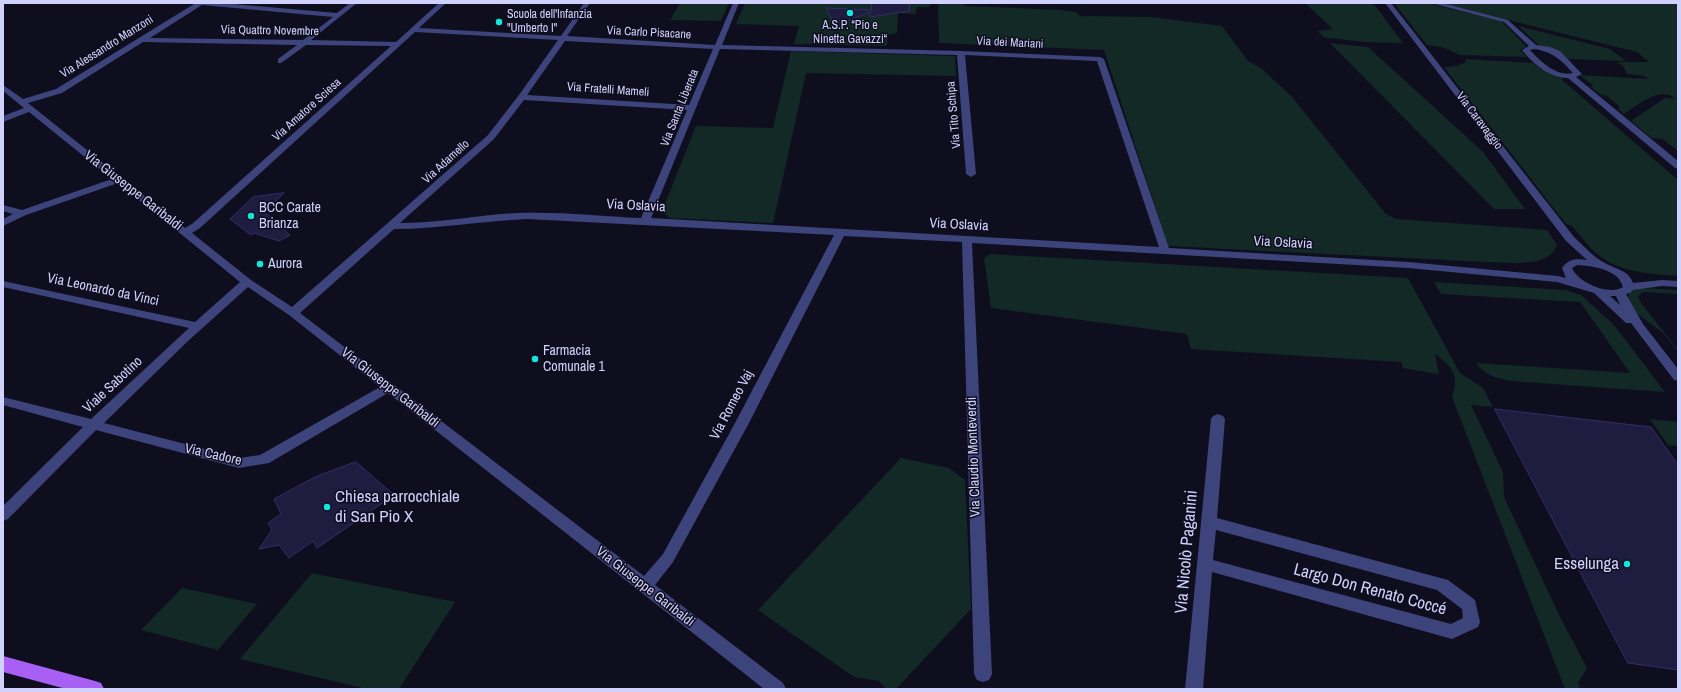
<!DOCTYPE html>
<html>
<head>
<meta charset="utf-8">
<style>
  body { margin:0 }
  #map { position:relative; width:1681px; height:692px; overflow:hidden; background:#0f0e1f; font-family:"Archivo Narrow",sans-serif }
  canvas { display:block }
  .frame { position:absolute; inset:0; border:4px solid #d0d1fc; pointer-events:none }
</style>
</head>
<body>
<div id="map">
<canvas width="1681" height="692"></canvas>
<div class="frame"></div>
</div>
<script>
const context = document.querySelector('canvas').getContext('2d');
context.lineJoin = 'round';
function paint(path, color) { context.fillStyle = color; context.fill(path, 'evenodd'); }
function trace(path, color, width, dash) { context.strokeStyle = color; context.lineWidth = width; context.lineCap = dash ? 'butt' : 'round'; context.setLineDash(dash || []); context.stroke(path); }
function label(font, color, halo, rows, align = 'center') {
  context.font = font + ' "Archivo Narrow",sans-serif'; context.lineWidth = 3; context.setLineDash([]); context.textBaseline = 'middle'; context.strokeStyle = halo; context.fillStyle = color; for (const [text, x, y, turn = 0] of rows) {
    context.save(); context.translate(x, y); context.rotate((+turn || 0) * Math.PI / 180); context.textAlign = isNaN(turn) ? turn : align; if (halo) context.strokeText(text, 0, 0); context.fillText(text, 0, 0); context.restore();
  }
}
paint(new Path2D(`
  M 680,3 L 729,3 L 721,21 L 670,20 Z
  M 745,3 L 930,3 L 930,7 L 917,7 L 915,14 L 898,13 L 897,33 L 888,35 L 887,46 L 794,44 L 799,26 L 736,24 Z
  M 938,3 L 964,3 L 965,6 L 1061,10 L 1076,12 L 1080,16 L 1151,17 L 1222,26 L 1248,61 L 1261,68 L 1292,97 L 1386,214 L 1396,219 L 1547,230 L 1557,245 C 1549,269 1507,262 1486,262 L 1168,246 L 1104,50 L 939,43 Z
  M 1305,3 L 1373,3 L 1403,43 L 1363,42 L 1323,37 L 1318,31 L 1333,29 Z
  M 1394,3 L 1427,3 L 1501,21 L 1525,45 L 1526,47 L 1520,50 L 1527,57 L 1460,55 L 1442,47 L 1427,45 Z
  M 1440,3 L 1678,3 L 1678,151 L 1663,139 L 1652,138 L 1631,121 L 1665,98 L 1675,99 C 1661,85 1636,106 1624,114 L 1618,109 L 1620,107 L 1607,96 L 1601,95 L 1591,87 L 1593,85 L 1579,75 L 1648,79 L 1645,76 L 1627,74 L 1623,66 L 1617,62 L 1649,62 L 1637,52 Z
  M 1518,26 L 1610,49 L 1626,61 L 1567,59 L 1540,46 Z
  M 1330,43 L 1368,47 L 1483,152 L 1525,209 L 1494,209 Z
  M 791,51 L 955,56 L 956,76 L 806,73 L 773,223 L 669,218 L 662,211 L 696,126 L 773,128 Z
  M 1465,59 L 1533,63 L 1541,69 L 1565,78 L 1561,79 L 1678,180 L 1678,276 C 1653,274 1622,273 1601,257 C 1590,249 1581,236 1572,226 L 1566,224 L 1444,67 L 1457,66 L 1466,62 Z
  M 991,254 L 1408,278 L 1460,373 L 1483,388 L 1493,407 L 1471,405 L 1503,472 L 1504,497 L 1560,617 L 1587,668 L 1578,683 L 1580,689 L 1565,689 L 1452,397 C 1460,376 1452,366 1435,354 L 1439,374 L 1403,368 L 1401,362 L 1191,349 L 1187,334 L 991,308 L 984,258 Z
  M 1434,282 L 1565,290 L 1581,295 L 1614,325 L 1665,392 L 1510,381 C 1497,378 1484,375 1476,363 L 1630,373 L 1580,302 L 1441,294 Z
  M 1643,288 L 1678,290 L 1678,294 L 1644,292 L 1641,293 L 1638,296 L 1641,303 L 1678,350 L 1678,352 C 1673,345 1668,338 1662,332 C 1652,323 1621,309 1630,291 Z
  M 1650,419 L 1678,422 L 1678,446 L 1668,445 Z
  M 901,458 L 949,468 L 965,480 L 971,609 L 896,689 L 886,689 L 879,681 L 854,677 L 758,610 Z
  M 312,573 L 455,602 L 399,689 L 367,689 L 240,659 Z
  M 182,588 L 257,604 L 218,650 L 141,630 Z`), '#122925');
const building = new Path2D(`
  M 872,3 L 909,3 L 910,11 L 870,17 L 870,12 L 845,22 L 837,22 L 832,20 L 826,8 L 871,10 Z
  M 284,193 L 264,212 L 281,224 L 279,225 L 290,235 L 279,241 L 254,233 L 251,235 L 230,219 L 253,197 Z
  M 1495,409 L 1651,427 L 1678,465 L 1678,670 L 1628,663 Z
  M 356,462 L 394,495 L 317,548 L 313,541 L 289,558 L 279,545 L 259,549 L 272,530 L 268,523 L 281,514 L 274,499 L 315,477 Z`);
paint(building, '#1e1c3f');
trace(building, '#332f69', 1);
paint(new Path2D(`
  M 194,3 L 221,3 L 337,13 L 350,3 L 357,3 L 311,40 L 396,42 L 439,3 L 446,3 L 419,28 L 561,36 L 584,3 L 590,3 L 567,36 L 715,45 L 733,3 L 739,3 L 722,45 L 961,51 L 1100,57 L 1104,59 L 1169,248 L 1408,262 L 1558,276 L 1566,278 L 1562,268 C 1568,259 1576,258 1587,260 L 1566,241 L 1385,3 L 1391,3 L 1574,237 C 1583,245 1592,256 1603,262 C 1614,269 1628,269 1633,283 L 1662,280 L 1678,281 L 1678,287 L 1662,286 L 1633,290 L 1630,293 L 1626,294 L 1643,324 L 1678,369 L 1678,381 L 1674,380 L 1631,323 L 1626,323 L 1594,293 L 1557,282 L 1408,268 L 972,243 L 992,674 L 989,680 L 983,682 L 977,680 L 974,674 L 962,242 L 844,236 L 749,423 L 673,562 L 655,585 L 783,683 L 786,689 L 764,689 L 388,393 L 269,463 L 239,468 L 96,430 L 8,519 L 3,521 L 3,506 L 83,427 L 3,405 L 3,397 L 91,419 L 189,328 L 3,287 L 3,281 L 195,322 L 240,282 L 118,183 L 26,215 L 3,226 L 3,219 L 13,214 L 3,211 L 3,205 L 22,210 L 112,179 L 29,112 L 3,122 L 3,116 L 24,108 L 3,91 L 3,85 L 23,99 L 56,89 L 194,4 ZM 202,5 L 333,17 L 303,40 L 150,38 ZM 415,32 L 558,40 L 519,95 L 488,135 L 292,307 L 251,280 L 192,233 L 200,228 ZM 565,41 L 713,49 L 689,105 L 527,95 ZM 143,42 L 297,45 L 278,59 L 278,63 L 281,63 L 306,45 L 391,46 L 192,224 L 185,228 L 28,103 L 62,93 ZM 720,49 L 957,55 L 966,174 L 971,177 L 976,174 L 965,55 L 1097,61 L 1159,247 L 651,218 ZM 524,100 L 687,110 L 641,218 C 595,216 547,210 501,214 C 467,217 434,223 400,223 L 494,139 ZM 527,219 L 834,235 L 735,423 L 663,554 L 644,576 L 300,313 L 394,229 C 438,229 482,221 527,219 ZM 1577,265 C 1593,266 1618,269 1623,287 C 1610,296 1578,283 1572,268 ZM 248,287 L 289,315 L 380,387 L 260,455 L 239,458 L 104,423 L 188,341 ZM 1610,296 L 1616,296 L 1620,305 Z
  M 1431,3 L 1442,3 L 1508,20 L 1536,45 L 1550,47 L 1560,51 L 1582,74 L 1576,77 L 1678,161 L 1678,169 L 1675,168 L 1568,78 C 1550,78 1533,64 1522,50 L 1529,46 L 1504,22 ZM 1534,49 C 1553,52 1560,59 1573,73 C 1557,77 1541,62 1530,50 Z
  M 1218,414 L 1223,416 L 1225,419 L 1217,518 L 1448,580 L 1475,600 L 1480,622 L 1478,627 L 1452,639 L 1212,572 L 1203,689 L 1185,689 L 1211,419 L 1213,416 ZM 1216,530 L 1437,590 L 1462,609 L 1463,618 L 1451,624 L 1213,560 Z`), '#3d437b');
paint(new Path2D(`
  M 3,656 L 95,681 L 101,683 L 104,689 L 66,689 L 3,672 Z`), '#a85ff3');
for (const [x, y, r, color] of [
  [850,13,4,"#11e7df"],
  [499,22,4,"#11e7df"],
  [251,216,4,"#11e7df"],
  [260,264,4,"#11e7df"],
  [535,359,4,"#11e7df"],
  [327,507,4,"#11e7df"],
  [1627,564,4,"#11e7df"]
]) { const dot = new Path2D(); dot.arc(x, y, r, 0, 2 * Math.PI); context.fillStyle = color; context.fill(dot); trace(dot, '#0f0e1f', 1.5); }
label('12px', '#d0d1fc', '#0f0e1f', [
  ["Scuola dell'Infanzia",507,15],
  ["\"Umberto I\"",507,29],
  ["A.S.P. “Pio e",850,26,"center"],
  ["Ninetta Gavazzi“",850,40,"center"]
], 'left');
label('12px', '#d0d1fc', '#0f0e1f', [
  ["Via Quattro Novembre",270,31,1],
  ["Via Carlo Pisacane",649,33,3],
  ["Via dei Mariani",1010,43,3],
  ["Via Alessandro Manzoni",107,47,-32],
  ["Via Fratelli Mameli",608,90,4],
  ["Via Santa Liberata",680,108,-68],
  ["Via Amatore Sciesa",307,110,-42],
  ["Via Tito Schipa",954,115,-95],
  ["Via Caravaggio",1479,121,53],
  ["Via Adamello",446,162,-42]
]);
label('14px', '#d0d1fc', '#0f0e1f', [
  ["Via Giuseppe Garibaldi",133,191,38],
  ["Via Oslavia",636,206,3],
  ["Via Oslavia",959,225,3],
  ["Via Oslavia",1283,243,3],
  ["Via Leonardo da Vinci",103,290,12],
  ["Viale Sabotino",113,385,-43],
  ["Via Giuseppe Garibaldi",390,388,38],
  ["Via Romeo Vaj",732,405,-62],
  ["Via Cadore",213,455,13],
  ["Via Claudio Monteverdi",974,457,-92],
  ["Via Giuseppe Garibaldi",645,587,38]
]);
label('14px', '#d0d1fc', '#0f0e1f', [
  ["BCC Carate",259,208],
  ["Brianza",259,224],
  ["Aurora",268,264],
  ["Farmacia",543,351],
  ["Comunale 1",543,367]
], 'left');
label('17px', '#d0d1fc', '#0f0e1f', [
  ["Chiesa parrocchiale",335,497],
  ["di San Pio X",335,517],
  ["Esselunga",1619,564,"right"]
], 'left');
label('17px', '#d0d1fc', '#0f0e1f', [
  ["Via Nicolò Paganini",1187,552,-85],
  ["Largo Don Renato Coccé",1370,590,15]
]);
</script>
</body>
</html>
